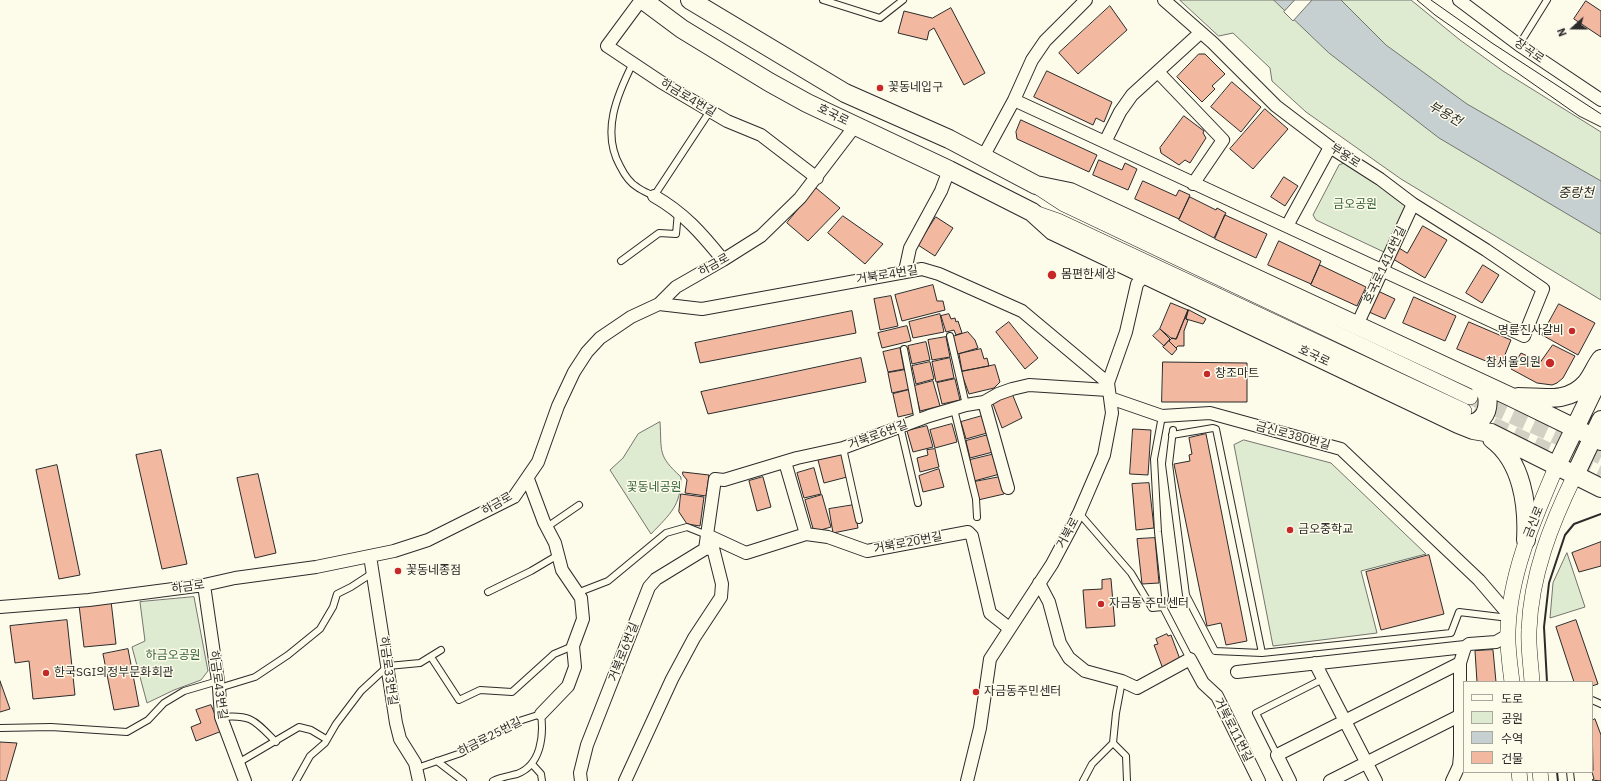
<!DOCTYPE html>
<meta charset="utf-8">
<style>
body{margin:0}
#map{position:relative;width:1601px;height:781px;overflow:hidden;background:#fdfbea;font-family:"IBM Plex Sans","Noto Sans KR",sans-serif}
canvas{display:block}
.legend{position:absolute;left:1463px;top:681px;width:130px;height:92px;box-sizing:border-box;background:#fdfbea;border:1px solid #a9a89e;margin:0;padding:5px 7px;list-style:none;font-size:12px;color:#2b2b2b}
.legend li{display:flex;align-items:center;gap:8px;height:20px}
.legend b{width:20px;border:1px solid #a9a89e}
.north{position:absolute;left:1553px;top:8px;width:40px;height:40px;-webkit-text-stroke:3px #fdfbea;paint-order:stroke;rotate:249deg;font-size:11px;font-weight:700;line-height:16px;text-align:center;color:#2b2b2b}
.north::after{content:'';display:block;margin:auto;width:14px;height:18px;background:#2b2b2b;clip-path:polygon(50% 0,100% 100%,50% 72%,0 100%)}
</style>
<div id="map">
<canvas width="1601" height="781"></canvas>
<ul class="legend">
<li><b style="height:5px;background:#fdfbea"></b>도로</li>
<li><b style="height:11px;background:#deebd1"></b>공원</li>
<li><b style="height:11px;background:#c7d0d0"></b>수역</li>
<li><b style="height:11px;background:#f2b8a0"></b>건물</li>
</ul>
<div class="north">N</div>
</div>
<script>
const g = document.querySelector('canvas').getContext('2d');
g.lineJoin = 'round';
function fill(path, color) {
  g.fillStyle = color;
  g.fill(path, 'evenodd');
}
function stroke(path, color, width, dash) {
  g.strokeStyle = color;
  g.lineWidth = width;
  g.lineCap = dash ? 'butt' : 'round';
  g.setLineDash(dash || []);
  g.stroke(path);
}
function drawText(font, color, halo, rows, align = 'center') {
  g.font = font + ' "IBM Plex Sans","Noto Sans KR",sans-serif';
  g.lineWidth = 3;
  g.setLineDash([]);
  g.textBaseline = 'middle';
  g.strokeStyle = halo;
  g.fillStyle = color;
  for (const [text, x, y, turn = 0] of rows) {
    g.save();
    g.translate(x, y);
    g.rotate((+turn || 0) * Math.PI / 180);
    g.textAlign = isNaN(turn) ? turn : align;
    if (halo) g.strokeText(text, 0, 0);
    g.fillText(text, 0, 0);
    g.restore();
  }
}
const green = new Path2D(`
 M1180,0h231l49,40 43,31 98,61v168l-200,-121 -95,-67 -34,-31 -2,-13 -37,-35 -14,3z
 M1346,163l64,41 -24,49 -70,-33 -3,-5 26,-50z
 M660,422c2,30 -3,33 21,55 0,29 -11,37 -30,57l-41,-64 13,-12 15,-24z
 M1244,440l87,23 95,91 -65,17 16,62 -104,13 -39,-201z
 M1567,553l18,54 -35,11 3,-35z
 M194,597l14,74 -7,9 -27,10 -27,13 -15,-56 13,-6 -5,-39z`);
fill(green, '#deebd1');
stroke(green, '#74746e', 1);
const water = new Path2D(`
 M1274,0h67l45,45 81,59 134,77v53l-162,-96 -110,-85z`);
fill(water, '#c7d0d0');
stroke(water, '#74746e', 1);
const pier = new Path2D(`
 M1295,0h17l-19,21 -9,-9z`);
fill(pier, '#fdfbea');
stroke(pier, '#74746e', 1);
const building = new Path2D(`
 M1586,1l15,10v26l-27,-18z
 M1110,6l17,24 -49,44 -19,-21z
 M951,8l34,65 -21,12 -30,-57 -5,3 -2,9 -29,-7 6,-22 28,7z
 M1199,54h6l20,20 -13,12 3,3 -13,13 -25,-25z
 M1047,71l65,31 -8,20 -8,-4 -3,7 -59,-28z
 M1232,82l29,25 -20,25 -30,-25z
 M1265,109l23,20 -35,40 -23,-20z
 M1184,116l20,15 -1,2 3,5 -16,25 -5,-3 -6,5 -18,-12 -1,-5z
 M1021,120l76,35 -8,17 -72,-33 -1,-7z
 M1099,160l23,10 3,-7 12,6 -9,21 -35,-15z
 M1284,177l14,9 -13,20 -14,-9z
 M1143,181l33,15 3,-6 11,5 -11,24 -44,-20z
 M816,188l24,20 -32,33 -21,-18z
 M1190,197l26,13 1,-2 9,5 -12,25 -35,-18z
 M1225,215l42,19 -11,24 -41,-19z
 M843,216l40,28 -18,20 -37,-31z
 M936,217l17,11 -18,28 -17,-11z
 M1423,226l24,14 -22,38 -32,-19 6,-11 8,5z
 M1279,241l42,20 -10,23 -43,-19z
 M1320,265l46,22 -9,19 -46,-21z
 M1483,265l16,10 -17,28 -16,-10z
 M933,285l4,16h6l2,9 -43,11 -7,-26z
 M1378,291l17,8 -10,20 -16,-7z
 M891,296l7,30 -18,4 -6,-31z
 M1414,297l42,19 -11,25 -42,-18z
 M1171,303l17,7 -12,29 -5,-1 -11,-9z
 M1559,304l36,19 -17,32 -36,-20z
 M1188,310l-2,9 2,1 -4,11v15h-6l-2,2 -7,-7 3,-3 4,1z
 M1189,310l17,9 -3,5 -17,-5z
 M852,311l4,22 -156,30 -5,-20z
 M940,314l4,18 -31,6 -4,-16z
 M949,314l2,5 4,-1 1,4 2,-1 4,12 -6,2 -2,-5 -8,2 -5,-16z
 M1009,322l29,36 -13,11 -29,-37z
 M1469,322l42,18 -11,27 -43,-18z
 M907,326l4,15 -29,7 -4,-15z
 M1160,329l10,10 -6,7 -11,-10z
 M968,332l7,8 3,8 -20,6 -6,-17z
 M946,337l4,20 -18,3 -4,-20z
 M1169,341l8,8 -5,6 -9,-8z
 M926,342l4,18 -18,4 -4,-18z
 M1553,345l22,11 -12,22 -6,5 -5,2 -15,-2 -26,-14 10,-16 19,9z
 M900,348l4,21 -16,3 -5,-20z
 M981,349l3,10 3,-1 2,8 -27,5 -3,-17z
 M861,358l5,24 -158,32 -7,-22z
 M950,358l4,20 -18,4 -4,-20z
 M930,362l4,17 -18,5 -4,-18z
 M1163,362l84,1v39h-85z
 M995,365l5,17 -6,6 -25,6 -8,-22z
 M905,370l5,19 -18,4 -4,-20z
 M955,379l5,21 -18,4 -5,-21z
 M933,381l7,25 -20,5 -6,-25z
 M909,390l6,23 -17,4 -5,-23z
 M1011,391l11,27 -20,10 -10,-27z
 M982,416l5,17 -21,6 -5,-17z
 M952,424l5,18 -22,6 -5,-18z
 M927,426l6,21 -20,5 -6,-21z
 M1133,429l18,1 -3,45 -18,-1z
 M1206,434l41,207 -21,4 -5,-22 -14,3 -33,-162 16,-3 -1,-6 3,-1 -3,-16z
 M988,435l5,17 -23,6 -4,-17z
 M935,449l4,18 -19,5 -3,-14 11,-3 -1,-5z
 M161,450l26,114 -25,5 -26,-114z
 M842,454l5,23 -23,6 -6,-23z
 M995,454l5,20 -26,7 -4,-21z
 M57,465l23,110 -21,4 -23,-109z
 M814,468l7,26 -17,4 -7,-25z
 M939,469l5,18 -21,5 -4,-16z
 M683,472l26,3 -3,21 -21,-3 2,-13 -4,-5z
 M258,474l18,79 -21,5 -18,-80z
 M763,477l8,30 -14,4 -8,-30z
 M1000,477l4,17 -26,6 -4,-18z
 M1149,483l5,45 -18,2 -4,-46z
 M681,494l23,3 -4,29 -13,-2 -8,-12z
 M822,495l9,32 -17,5 -9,-32z
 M854,505l4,23 -25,5 -4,-24z
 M1155,538l4,45 -17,1 -5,-45z
 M1601,542v24l-22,6 -7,-19z
 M1429,555l15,59 -63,16 -15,-58z
 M1111,579l4,47 -29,2 -3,-38 19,-1v-9z
 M111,601l5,43 -32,3 -5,-42z
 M67,620l8,75 -42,4 -4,-38 -14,2 -5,-37z
 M1576,620l22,64 -6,2v-4h-18l-18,-55z
 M1167,634l1,2 3,-1 10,27 -18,7 -9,-24 4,-1 -2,-5z
 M128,649l11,57 -25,4 -11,-56z
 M1493,650l3,32h-19l-2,-31z
 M0,681l10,28 -10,3z
 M211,705l11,26 -26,10 -5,-14 10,-4 -5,-13z
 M1595,719l6,16v46l-9,-1 2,-1 -2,-7 1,-2 -1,-49z
 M0,742l17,1 -11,38h-6z`);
fill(building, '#f2b8a0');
stroke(building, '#2b2b2b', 1);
stroke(new Path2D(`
 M1470,397l131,60
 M1472,415l129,59`), '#d3d1c4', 15, [15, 8]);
const service = new Path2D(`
 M823,0l57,18 23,-18
 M1519,45l28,-45
 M633,63c-16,32 -32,69 -13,103 4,8 10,17 17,21 5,4 11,6 17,9l56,-85
 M621,261l38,-28 17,1 2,-22
 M950,336l16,69
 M904,349l14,72
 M954,409l22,90 1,18
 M1162,416l-8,43 4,73 7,64 -2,11
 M900,426l18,77
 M1173,430l-4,34 17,131 29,56 47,2 189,-20 8,-21 50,6
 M1172,435l41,-7 3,1 46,224
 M843,448l16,72
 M1079,513l52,60 21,35 11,-1 27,52
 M547,527l32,-22
 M488,592l43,-21 27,-16
 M577,593l31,-12 58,-48 21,-6 20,8
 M431,657l28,43 21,-10 32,2 42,-38 19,-8
 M219,688l36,-11 33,-22 32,-26 13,-22 4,-13 14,-7 23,-15
 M1592,700l9,4
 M221,717c31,-3 34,4 55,25
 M0,728l51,-1 76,5 21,-12 16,-17 20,-12 34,-10
 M1113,743l3,-30 6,-32
 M1277,755l-21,-42 67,-34
 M437,761l26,20
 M238,763l61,-36 12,3 15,9
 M532,764l9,10 1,7
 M417,768l44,-15 52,-30 28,-9c3,22 0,51 -24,60 -8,2 -16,3 -24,7
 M1570,772l1,9
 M296,781l14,-25 15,-13 11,-19 25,-33 27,-25 32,-3 21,-13
 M1083,781l9,-17 21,-21 13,13 1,25`);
const minor = new Path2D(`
 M641,0l-34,46 54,36 66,39 34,14 56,43
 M1459,0l60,45 82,55
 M1158,72l65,68 -30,44
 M1014,100l510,236 19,-47 -57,-39 -73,-46 -33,-25 -50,-32 -54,-41 -63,-63 -49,-43
 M1105,142l15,-30 12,-17 68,-62
 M983,157l31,-57 18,-40 13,-19 41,-41
 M654,196c30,17 48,38 69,64
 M1287,226l43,-79
 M905,271l5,-23 31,-57 8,-21
 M659,304l43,5 220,-40 17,5 83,37 86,72
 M1357,325l56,-121
 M1110,398l52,18 48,-3 131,36 138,131 30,35
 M984,402l24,86
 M785,462l21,72
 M528,479l16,43 11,21 7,27 19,28 2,21 -10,27 2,21 -7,19 -27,28
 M707,535l39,18 60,-19 22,3 39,14 101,-19 4,4 18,77 19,15
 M705,549l10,-70 9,1 73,-22 46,-10 86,-32 37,-11 18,-3 14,-8 14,-5 17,-4 79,5
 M370,556l26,167 4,16 15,24 4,18
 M1039,583l10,19 11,41 9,15 16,13 37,10 15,7 53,-29 13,24 14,13 42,85
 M204,585l15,103 2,29 24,64
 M0,607l89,-7 115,-15 31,-7 81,-11 78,-16 34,-11 86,-43 24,-35 20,-56 16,-34 13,-20 13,-14 31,-21 28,-13 17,-17 47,-27 38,-24 39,-38 55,-72
 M1315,663l61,118
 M1237,672l228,-25
 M581,781l-1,-8 7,-28 62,-158 7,-8 49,-30 8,-1 9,36 -1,13 -27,41 -22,41 -47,102
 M967,781l13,-53 10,-69 62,-95 27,-51 25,-58 8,-42 -4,-30 18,-51 11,-48 7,-8
 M1290,781l-13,-26 183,-92
 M1330,781l131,-66
 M1452,781l7,-15 1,-11v-92l5,-16 4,-3 27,-2 12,-7`);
const tertiary = new Path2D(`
 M1038,187l26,17 406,193
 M1035,213l23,8 406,190
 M1512,682c-2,-17 -5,-35 -4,-52 2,-58 27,-113 49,-165
 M1532,682c-1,-17 -4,-35 -3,-52 2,-55 22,-106 46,-155
 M1519,772l1,9
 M1540,772l1,9`);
const primary = new Path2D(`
 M643,0l39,29 87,53 38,21 142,67 83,42 21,19 405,193 15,6 18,3 110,55
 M690,0l155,93 104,46 87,46 34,7 439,204 92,45
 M1518,397c24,0 50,7 68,-14 6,-7 9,-16 15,-24
 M1460,424c21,2 30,-10 27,-29l-9,-13
 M1492,439c30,22 36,66 34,101
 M1557,465l44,-91
 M1575,475l26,-55`);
stroke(service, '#2b2b2b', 8);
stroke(minor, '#2b2b2b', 14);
stroke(tertiary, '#2b2b2b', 16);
stroke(primary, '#2b2b2b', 20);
stroke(service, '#fdfbea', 6);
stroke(minor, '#fdfbea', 12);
stroke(tertiary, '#fdfbea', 15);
stroke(primary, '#fdfbea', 18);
stroke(new Path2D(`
 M1417,0l18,15 144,101 22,11
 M1431,0l61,43 109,71`), '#2b2b2b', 1);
stroke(new Path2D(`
 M1547,682l-3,-55 5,-44 16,-48 9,-11 27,-10
 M1557,772l1,9`), '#2b2b2b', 2);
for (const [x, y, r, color] of [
 [880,88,4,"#c62828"],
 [1052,275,5,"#c62828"],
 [1572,331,4,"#c62828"],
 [1550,363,5,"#c62828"],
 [1207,374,4,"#c62828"],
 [1290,530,4,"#c62828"],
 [398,571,4,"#c62828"],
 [1101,604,4,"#c62828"],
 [46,673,4,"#c62828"],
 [976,692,4,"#c62828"]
]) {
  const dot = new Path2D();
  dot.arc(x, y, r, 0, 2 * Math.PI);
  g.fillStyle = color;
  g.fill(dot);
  stroke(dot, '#fdfbea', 1.5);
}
drawText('12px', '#2b2b2b', '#fdfbea', [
 ["장곡로",1529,51,35],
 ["하금로4번길",688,98,31],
 ["호국로",833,115,26],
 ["부용로",1345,156,33],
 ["하금로",714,265,-29],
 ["호국로1414번길",1385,265,-65],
 ["거북로4번길",887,275,-9],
 ["호국로",1314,356,25],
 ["거북로6번길",878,435,-20],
 ["금신로380번길",1293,436,15],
 ["하금로",497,504,-30],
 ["금신로",1534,522,-68],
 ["거북로",1068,533,-62],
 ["거북로20번길",908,543,-11],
 ["하금로",188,587,-8],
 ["거북로6번길",624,652,-69],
 ["하금로33번길",388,671,82],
 ["하금로43번길",218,685,82],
 ["거북로11번길",1233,730,63],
 ["하금로25번길",490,737,-27]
]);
drawText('12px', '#2b2b2b', '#fdfbea', [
 ["꽃동네입구",888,88],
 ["몸편한세상",1061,275],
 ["명륜진사갈비",1564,331,"right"],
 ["참서울의원",1541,363,"right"],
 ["창조마트",1215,374],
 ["금오중학교",1298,530],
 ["꽃동네종점",406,571],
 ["자금동 주민센터",1109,604],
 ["한국SGI의정부문화회관",54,673],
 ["자금동주민센터",984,692]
], 'left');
drawText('12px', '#34623c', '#fdfbea', [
 ["금오공원",1355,205],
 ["꽃동네공원",654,488],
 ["하금오공원",173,656]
]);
drawText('italic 13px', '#2b2b2b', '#fdfbea', [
 ["부용천",1445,114,30],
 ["중랑천",1576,193]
]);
</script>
